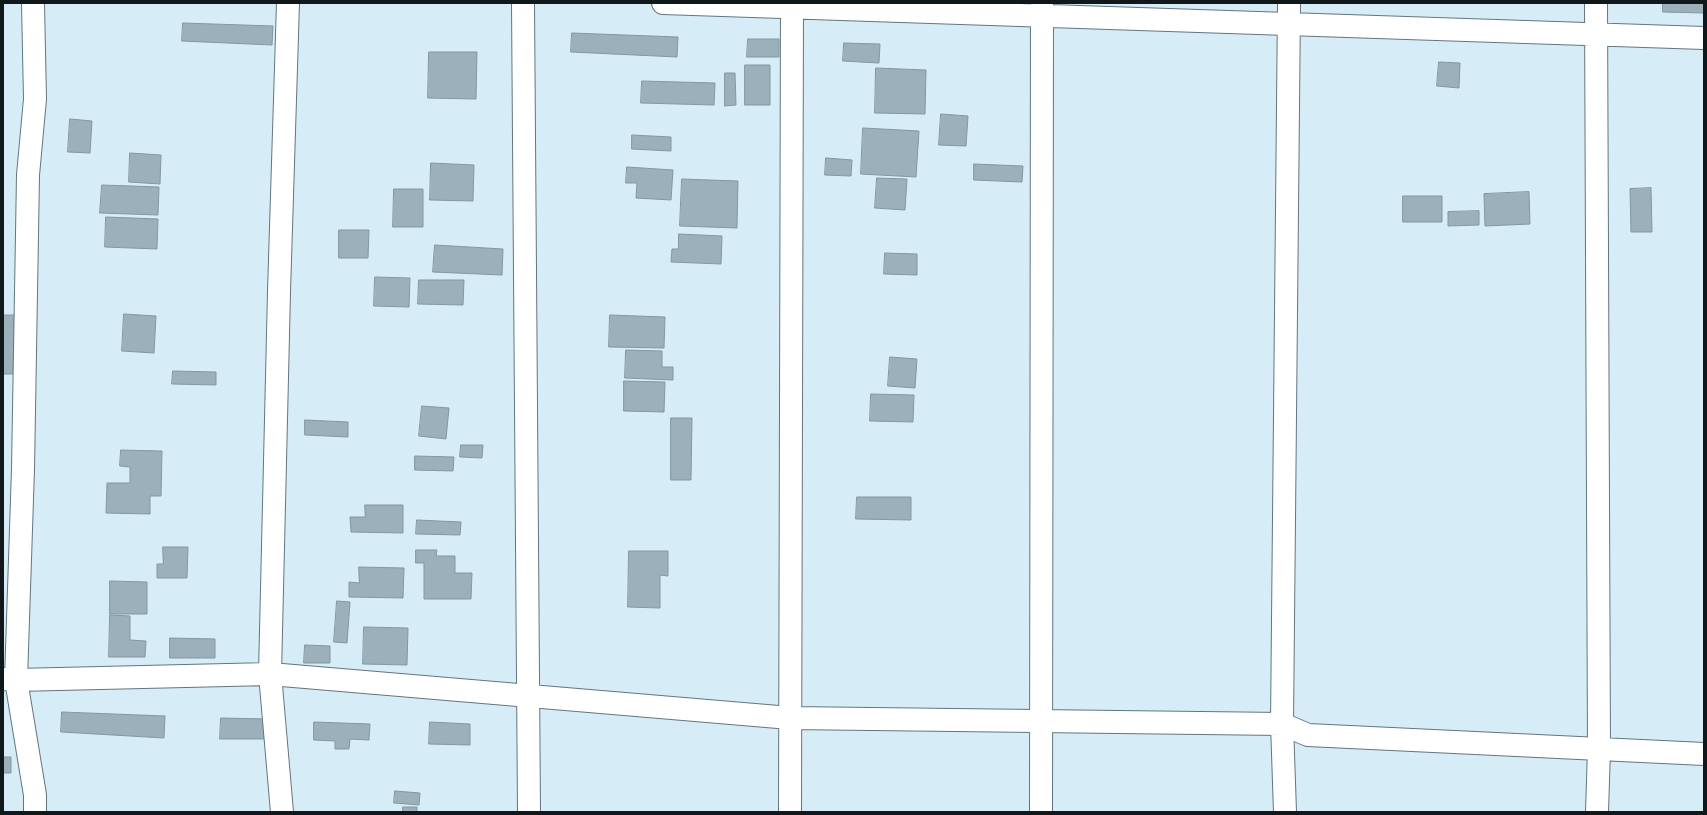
<!DOCTYPE html>
<style>
body{margin:0}
#map{position:relative;width:1707px;height:815px;overflow:hidden;background:#d6ecf7;font-family:Lora,serif}
canvas{display:block}
.frame{position:absolute;inset:0;border:4px solid #10181b;pointer-events:none}
</style>
<div id="map">
<canvas width="1707" height="815"></canvas>
<div class="frame"></div>
</div>
<script>
const g = document.querySelector('canvas').getContext('2d');
g.lineJoin = 'round';
function fill(path, color) {
  g.fillStyle = color;
  g.fill(path, 'evenodd');
}
function stroke(path, color, width, dash) {
  g.strokeStyle = color;
  g.lineWidth = width;
  g.lineCap = dash ? 'butt' : 'round';
  g.setLineDash(dash || []);
  g.stroke(path);
}
const building = new Path2D(`
 M1663,3h41v10l-41,-1z
 M183,23l90,3 -1,19 -90,-4z
 M572,33l106,4 -1,20 -106,-5z
 M748,39h31v18h-32z
 M844,43l36,1 -1,19 -36,-2z
 M429,52h48l-1,47 -48,-1z
 M1439,62l21,1 -1,25 -22,-2z
 M745,65h25v40h-25z
 M876,68l50,2 -1,44 -50,-1z
 M725,73h10l1,32 -11,1z
 M642,81l73,2 -1,22 -73,-2z
 M941,114l27,2 -2,30 -27,-1z
 M70,119l22,2 -2,32 -22,-1z
 M863,128l56,3 -3,46 -55,-3z
 M632,135l39,2v14l-39,-2z
 M130,153l31,2 -1,29 -31,-2z
 M826,158l26,2 -1,16 -26,-1z
 M431,163l43,2 -1,36 -43,-1z
 M974,164l49,2 -1,16 -48,-2z
 M627,167l46,3 -2,30 -35,-2 1,-15h-11z
 M877,178l30,1 -2,31 -30,-2z
 M682,179l56,2 -1,47 -57,-2z
 M102,185l57,2 -1,28 -58,-2z
 M1651,188l1,44h-21l-1,-43z
 M394,189h29v38h-30z
 M1529,192l1,32 -45,2 -1,-32z
 M1403,196h39v26h-39z
 M1479,211v14l-31,1v-14z
 M106,217l52,2 -1,30 -52,-2z
 M339,230h30l-1,28h-29z
 M679,234l43,2 -1,28 -50,-2 1,-13h6z
 M435,245l68,4 -1,26 -69,-3z
 M885,253l32,1v21l-33,-1z
 M375,277l35,1 -1,29 -35,-1z
 M419,280h45l-1,25 -45,-1z
 M124,314l32,2 -2,37 -32,-2z
 M3,315h12l-2,59h-10z
 M610,315l55,2 -1,31 -55,-1z
 M626,350l36,1v16h11v13l-48,-2z
 M890,357l27,2 -2,29 -27,-2z
 M173,371l43,1v13l-44,-1z
 M624,381l41,1 -1,30 -40,-1z
 M871,394l43,1 -1,27 -43,-1z
 M422,406l27,2 -3,31 -27,-3z
 M671,418h21l-1,62h-20z
 M305,420l43,2v15l-43,-2z
 M461,445h22l-1,13 -22,-1z
 M121,450l41,1 -1,45h-11v18l-44,-1 1,-30h23v-16l-10,-1z
 M415,456l39,1 -1,14 -38,-1z
 M857,497h54v23l-55,-1z
 M365,505h38v28l-52,-1 -1,-15h15z
 M417,520l44,2 -1,13 -44,-1z
 M163,547h25l-1,31h-30v-14h6z
 M416,550h21l-1,6h19v17h17l-1,26h-47v-36h-8z
 M629,551h39v25l-8,-1v33l-32,-1z
 M359,567l45,1 -1,30 -54,-1v-15l10,1z
 M110,581l37,1v32h-37z
 M337,601l13,1 -3,41 -13,-1z
 M110,615l20,1v24l16,1 -1,16h-36z
 M364,627l44,1 -1,37 -44,-1z
 M170,638l45,1v19h-45z
 M305,645l25,1v17h-26z
 M62,712l103,4 -1,22 -103,-6z
 M221,718l48,1 -1,20h-48z
 M314,722l56,2 -1,16 -19,-1 -1,10h-14v-8l-21,-1z
 M430,722l40,2v21l-41,-1z
 M3,757h8v16h-8z
 M395,791l25,2 -1,12 -25,-2z
 M403,807h14v5h-14z`);
fill(building, '#9bb0ba');
stroke(building, '#8397a1', 1);
const minor = new Path2D(`
 M33,3l2,96 -7,76 -5,294 -7,211 19,115v17
 M523,3l6,809
 M663,3l1041,35
 M1596,3l3,746 -2,63
 M3,679l13,1 254,-6 520,44 492,6 26,11 396,19
 M282,812l-12,-138 9,-382 9,-289
 M790,812l2,-809
 M1041,812l1,-809
 M1285,812l-3,-88 7,-721`);
stroke(minor, '#63767f', 24);
stroke(minor, '#fff', 22);
</script>
